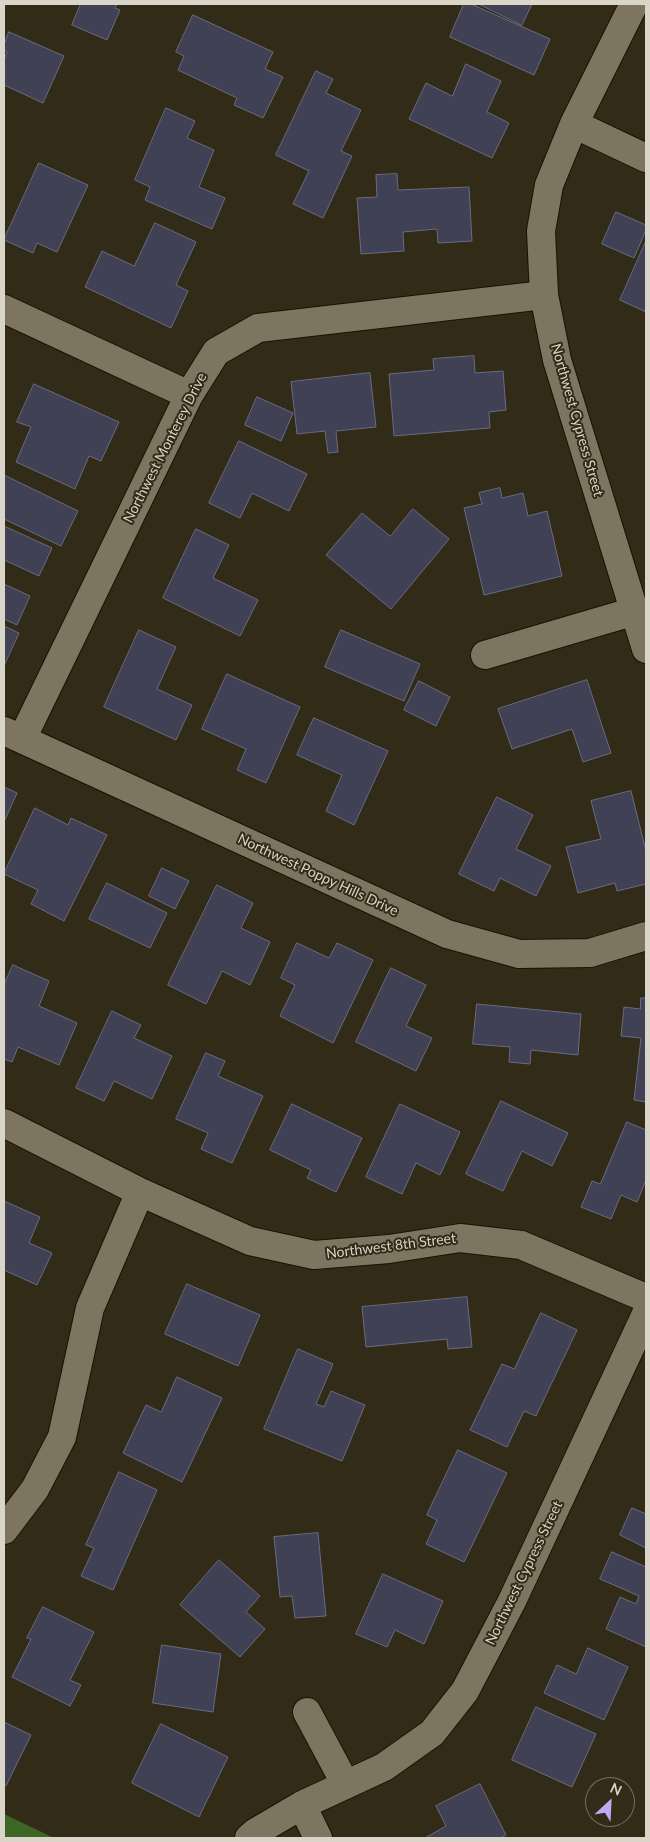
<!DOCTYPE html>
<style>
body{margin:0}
#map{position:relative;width:650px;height:1842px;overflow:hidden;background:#322b17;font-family:Lato,sans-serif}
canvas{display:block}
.frame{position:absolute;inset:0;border:5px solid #d9d5c8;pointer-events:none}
.north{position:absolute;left:585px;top:1777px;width:50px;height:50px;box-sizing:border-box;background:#322b17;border:1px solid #756f5e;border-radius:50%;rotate:25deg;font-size:14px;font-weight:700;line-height:20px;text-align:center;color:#d9d5c8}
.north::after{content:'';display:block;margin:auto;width:18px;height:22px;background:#c3a7f2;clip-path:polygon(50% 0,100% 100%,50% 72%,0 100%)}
</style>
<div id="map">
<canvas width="650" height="1842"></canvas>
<div class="frame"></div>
<div class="north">N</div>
</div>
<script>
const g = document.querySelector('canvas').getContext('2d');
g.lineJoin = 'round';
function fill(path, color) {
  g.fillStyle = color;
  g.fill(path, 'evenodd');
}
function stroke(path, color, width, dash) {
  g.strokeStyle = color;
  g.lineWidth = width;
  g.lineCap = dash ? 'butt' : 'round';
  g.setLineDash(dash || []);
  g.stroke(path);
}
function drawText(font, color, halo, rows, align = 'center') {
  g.font = font + ' Lato,sans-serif';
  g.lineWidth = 4;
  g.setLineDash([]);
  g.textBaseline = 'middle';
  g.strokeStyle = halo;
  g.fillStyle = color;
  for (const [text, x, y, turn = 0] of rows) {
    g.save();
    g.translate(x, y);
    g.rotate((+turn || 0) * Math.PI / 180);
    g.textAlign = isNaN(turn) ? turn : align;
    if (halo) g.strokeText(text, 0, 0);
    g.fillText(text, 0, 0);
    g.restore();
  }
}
fill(new Path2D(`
 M4,1814l48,23 -1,1h-47z`), '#3d6624');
const building = new Path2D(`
 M81,4h36l-2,4 5,2 -13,30 -35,-15z
 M464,4h7l79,35 -16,36 -84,-38z
 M479,4h53l-10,21z
 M193,15l80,37 -8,17 18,8 -20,41 -29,-13 3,-7 -59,-28 6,-14 -8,-4z
 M9,32l55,24 -21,47 -39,-18v-25l3,-8 -3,-2v-5z
 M466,64l35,17 -14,31 22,11 -17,35 -83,-39 17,-36 26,13z
 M316,71l17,8 -7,14 35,17 -20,41 11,5 -29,62 -30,-14 16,-33 -33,-16z
 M166,108l29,13 -8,17 27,12 -15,37 26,11 -13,31 -67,-29 5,-13 -15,-7z
 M39,163l49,22 -31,67 -20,-9 -4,10 -29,-13z
 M397,174l1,16 71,-3 3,54 -34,2 -1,-14 -34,3 1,19 -43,3 -4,-56 20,-1 -1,-22z
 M616,212l30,13v5l-12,28 -32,-14z
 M155,223l41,19 -20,43 12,6 -17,37 -86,-41 17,-36 32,15z
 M646,241v71l-26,-12z
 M474,356l1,17 28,-2 3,39 -17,2 1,16 -96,8 -5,-62 45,-4 -1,-11z
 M370,373l6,54 -40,4 2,21 -10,1 -3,-22 -28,3 -6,-52z
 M34,384l85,38 -18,39 -12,-5 -14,33 -59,-27 15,-35 -14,-5z
 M257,397l36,16 -12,28 -36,-16z
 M239,441l68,33 -18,37 -37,-18 -12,25 -31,-15z
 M4,475l74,36 -17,35 -57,-27z
 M500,488l2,10 21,-5 5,23 19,-5 15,65 -78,19 -20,-87 18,-4 -3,-11z
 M413,509l36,30 -58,70 -65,-54 36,-42 28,23z
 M4,526l48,22 -13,28 -35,-16z
 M196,529l33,16 -16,33 45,22 -18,36 -77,-38z
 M4,584l26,12 -13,29 -13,-6z
 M4,626l15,7 -15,33z
 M139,630l37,17 -19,42 35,16 -16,35 -72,-33z
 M341,630l79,34 -16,37 -79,-34z
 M227,674l73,33 -34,76 -29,-13 9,-21 -44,-20z
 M587,680l24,73 -28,9 -11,-33 -60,20 -14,-40z
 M419,681l31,16 -14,29 -32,-16z
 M314,718l74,33 -34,74 -28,-14 16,-36 -45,-20z
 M4,787l13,6 -13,29z
 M631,791l15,60v33l-29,7 -2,-8 -37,10 -12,-46 35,-8 -10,-38z
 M497,797l36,18 -17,34 35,17 -15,30 -36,-18 -6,13 -35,-17z
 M35,808l33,17 3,-7 36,17 -43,86 -33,-17 7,-14 -34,-16z
 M162,868l27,13 -14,28 -26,-13z
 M107,883l60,30 -17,35 -61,-29z
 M217,885l36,18 -12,25 29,14 -20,43 -28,-14 -16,33 -38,-19z
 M297,943l32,15 8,-15 36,17 -40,83 -53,-27 15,-31 -14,-7z
 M13,965l36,16 -10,25 38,17 -18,42 -41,-18 -6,15 -8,-3v-74z
 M391,968l35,17 -20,41 26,12 -16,33 -60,-29z
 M641,998h5v104l-12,-2 7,-62 -20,-2 3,-29 16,2z
 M477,1004l104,10 -3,41 -47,-5 -1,14 -21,-2 1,-15 -37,-3z
 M112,1011l29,14 -7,13 38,18 -20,43 -38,-18 -10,20 -28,-13z
 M206,1053l19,8 -7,15 45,20 -31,67 -31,-14 7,-16 -32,-14z
 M501,1101l67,32 -16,33 -30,-15 -19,40 -37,-17z
 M292,1104l70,34 -26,54 -29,-14 4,-8 -41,-20z
 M400,1104l60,28 -20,43 -24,-12 -14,31 -36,-17z
 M627,1122l19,8v50l-9,22 -16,-7 -10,24 -30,-12 11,-26 8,3z
 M4,1201l36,16 -11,26 23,10 -15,32 -33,-15z
 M187,1284l73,31 -22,51 -73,-32z
 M467,1297l5,50 -24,2 -1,-10 -81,8 -4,-40z
 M541,1313l36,17 -41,86 -12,-5 -17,36 -37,-17 32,-66 12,5z
 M298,1349l35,15 -17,40 8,3 7,-16 34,14 -23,56 -78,-32z
 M177,1377l45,21 -40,84 -59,-29 23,-48 15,7z
 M458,1450l49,23 -43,89 -38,-18 11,-24 -10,-5z
 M119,1472l38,18 -44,100 -32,-14 13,-28 -8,-3z
 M632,1508l14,6v34l-26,-13z
 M318,1533l8,83 -31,2 -3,-22 -12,1 -6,-60z
 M612,1552l34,15v80l-40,-18 14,-32 16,7 3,-8 -39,-17z
 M219,1560l41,36 -14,16 19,17 -25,28 -60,-52z
 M383,1574l60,27 -19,43 -29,-14 -8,17 -31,-13z
 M43,1607l51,25 -24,48 11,5 -11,21 -58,-29 19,-38 -4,-1z
 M162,1645l59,9 -8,58 -60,-9z
 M588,1648l40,19 -24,53 -60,-27 13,-28 19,9z
 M536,1707l60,27 -24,53 -60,-27z
 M4,1722l27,13 -25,51 -2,-1z
 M161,1724l67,33 -29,60 -67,-34z
 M480,1784l26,51 -5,3h-76l21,-12 -10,-20z`);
fill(building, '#404155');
stroke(building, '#6a6b81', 1);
const minor = new Path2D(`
 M634,4l-60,120 -25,61 -8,46 3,64 13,65 89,289
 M574,124l72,34
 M4,309l185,86
 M485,655l150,-44
 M4,731l443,203 72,20 71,-1 56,-17
 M22,739l167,-344 27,-43 42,-24 286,-33
 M4,1123l136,69 110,49 64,14 75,-6 71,-11 61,7 125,53
 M4,1530l31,-41 27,-52 28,-129 50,-116
 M307,1712l39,73
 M302,1805l16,33
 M249,1838l7,-6 46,-27 82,-38 48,-34 33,-42 47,-90 134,-287`);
stroke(minor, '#1a1302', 30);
stroke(minor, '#7d755f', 28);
drawText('14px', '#d9d5c8', '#322b17', [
 ["Northwest Cypress Street",577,420,74],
 ["Northwest Monterey Drive",165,448,-63],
 ["Northwest Poppy Hills Drive",318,875,25],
 ["Northwest 8th Street",391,1246,-7],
 ["Northwest Cypress Street",524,1573,-64]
]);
</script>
